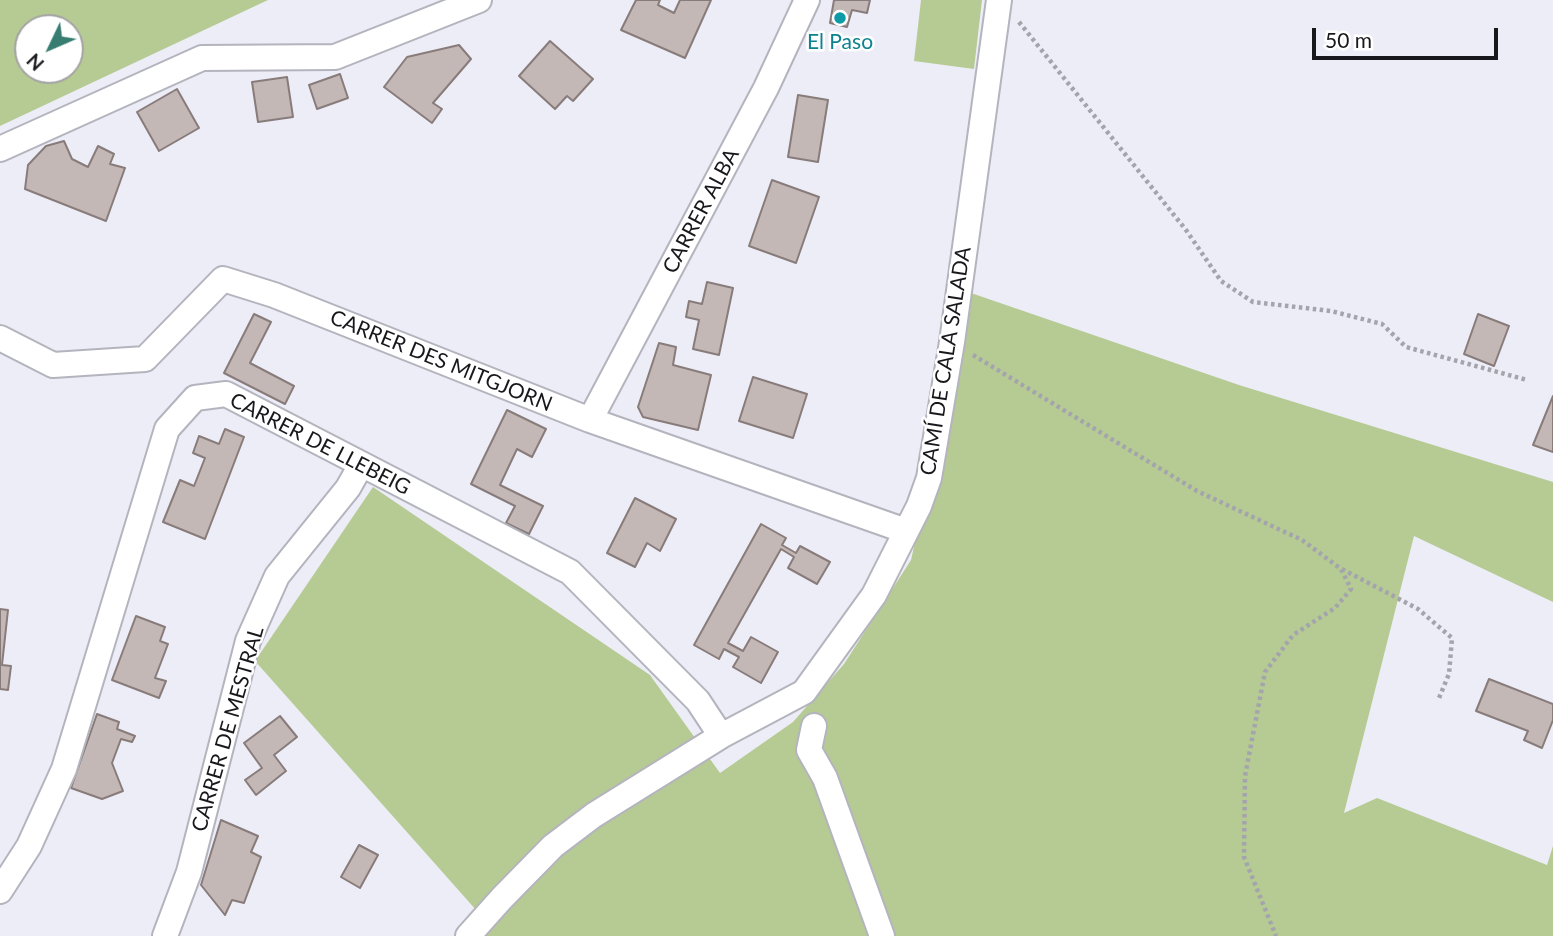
<!DOCTYPE html>
<meta charset="utf-8">
<style>
body{margin:0}
#map{position:relative;width:1553px;height:936px;overflow:hidden;background:#ededf8;font-family:Lato,sans-serif}
canvas{display:block}
.north{position:absolute;left:14px;top:14px;width:70px;height:70px;box-sizing:border-box;background:#fff;border:2px solid #a3a3a4;border-radius:50%;rotate:226deg;font-size:19px;font-weight:700;line-height:28px;text-align:center;color:#18181c}
.north::after{content:'';display:block;margin:auto;width:24px;height:32px;background:#387d72;clip-path:polygon(50% 0,100% 100%,50% 72%,0 100%)}
.scale{position:absolute;left:1312px;top:28px;width:186px;height:32px;box-sizing:border-box;border:4px solid #18181c;border-top:0;padding-left:9px;font-size:21px;line-height:24px;white-space:nowrap;color:#18181c;-webkit-text-stroke:5px #fff;paint-order:stroke}
</style>
<div id="map">
<canvas width="1553" height="936"></canvas>
<div class="north">N</div>
<div class="scale">50 m</div>
</div>
<script>
const g = document.querySelector('canvas').getContext('2d');
g.lineJoin = 'round';
function fill(path, color) {
  g.fillStyle = color;
  g.fill(path, 'evenodd');
}
function stroke(path, color, width, dash) {
  g.strokeStyle = color;
  g.lineWidth = width;
  g.lineCap = dash ? 'butt' : 'round';
  g.setLineDash(dash || []);
  g.stroke(path);
}
function drawText(font, color, halo, rows, align = 'center') {
  g.font = font + ' Lato,sans-serif';
  g.lineWidth = 5;
  g.setLineDash([]);
  g.textBaseline = 'middle';
  g.strokeStyle = halo;
  g.fillStyle = color;
  for (const [text, x, y, turn = 0] of rows) {
    g.save();
    g.translate(x, y);
    g.rotate((+turn || 0) * Math.PI / 180);
    g.textAlign = isNaN(turn) ? turn : align;
    if (halo) g.strokeText(text, 0, 0);
    g.fillText(text, 0, 0);
    g.restore();
  }
}
fill(new Path2D(`
 M0,0h268l-268,126zM28,28h42v42h-42z
 M921,0h61l-8,69 -60,-8z
 M971,293l268,92 314,97v120l-139,-66 -70,277 33,-15 170,67 6,-19v90h-1097l21,-25 -222,-250 118,-174 277,188 70,98 73,-51 51,-58 67,-104z`), '#b6cb93');
const building = new Path2D(`
 M636,0h24l-2,5 16,8 6,-13h31l-26,58 -64,-28z
 M834,0h36l-3,13 -15,-3 -5,17 -17,-4z
 M550,41l43,38 -20,22 -6,-5 -12,13 -36,-33z
 M459,45l12,14 -38,44 9,6 -10,14 -48,-36 23,-30z
 M340,74l8,24 -31,11 -8,-24z
 M287,77l6,40 -35,5 -6,-40z
 M177,89l22,39 -40,23 -22,-39z
 M798,95l30,5 -10,62 -30,-5z
 M64,141l8,18 16,8 10,-21 16,8 -4,10 15,4 -19,53 -81,-32 3,-24 18,-19z
 M772,180l47,17 -23,66 -47,-17z
 M707,282l26,6 -14,67 -26,-6 6,-29 -13,-3 3,-16 13,3z
 M254,314l17,8 -21,41 44,23 -9,18 -61,-31z
 M1478,314l31,12 -15,40 -30,-12z
 M659,343l17,4 -3,18 38,10 -13,55 -55,-13 -5,-10z
 M753,377l54,17 -14,44 -54,-17z
 M1553,396v56l-20,-7z
 M507,410l39,19 -14,28 -15,-8 -17,36 43,21 -14,28 -23,-11 9,-17 -44,-22z
 M225,429l19,8 -39,102 -42,-17 17,-42 14,6 11,-28 -12,-5 6,-17 20,8z
 M635,498l41,21 -16,32 -13,-8 -12,24 -28,-14z
 M761,524l25,14 -4,7 14,8 4,-7 30,16 -13,22 -29,-16 6,-11 -13,-8 -53,94 15,8 8,-14 27,15 -17,31 -28,-16 6,-10 -15,-8 -5,10 -25,-14z
 M0,609l8,1 -6,55 9,1 -3,24 -8,-1z
 M136,616l29,11 -5,14 8,3 -13,34 11,3 -7,17 -47,-18z
 M1489,679l64,25v16l-11,28 -18,-8 4,-9 -52,-20z
 M97,714l22,8 -2,7 18,7 -3,6 -11,-3 -9,24 11,28 -21,8 -31,-11z
 M280,716l17,21 -23,18 12,16 -30,24 -11,-15 17,-12 -18,-25z
 M221,820l37,16 -7,16 10,5 -17,46 -12,-3 -7,15 -24,-30z
 M359,845l19,10 -18,33 -19,-11z`);
fill(building, '#c4b8b6');
stroke(building, '#887c7b', 2);
const minor = new Path2D(`
 M0,149l202,-91 133,-1 144,-57
 M0,338l53,27 92,-6 78,-80 51,16 316,125 316,111
 M590,420l176,-332 41,-88
 M814,726l-5,24 16,28 57,158
 M0,891l29,-45 35,-77 103,-340 28,-31 31,-4 344,178 128,129 23,35
 M165,936l24,-64 59,-231 29,-65 71,-88 13,-23
 M468,936l34,-38 51,-52 41,-31 127,-79 83,-44 70,-97 45,-89 10,-28 23,-136 47,-342`);
stroke(minor, '#b4b4be', 28);
stroke(new Path2D(`
 M1019,22l167,208 35,51 32,21 78,9 51,13 24,23 121,33
 M973,355l224,136 105,49 39,29 10,20 -16,19 -42,27 -28,37 -20,104 -1,81 32,79
 M1342,569l76,40 34,29 -3,36 -10,24`), '#a4a4ac', 4.5, [3.5, 3.5]);
stroke(minor, '#fff', 24);
for (const [x, y, r, color] of [
 [840,18,7,"#0f9aa8"]
]) {
  const dot = new Path2D();
  dot.arc(x, y, r, 0, 2 * Math.PI);
  g.fillStyle = color;
  g.fill(dot);
  stroke(dot, '#fff', 2.5);
}
drawText('21px', '#0d838f', '#fff', [
 ["El Paso",840,42]
]);
drawText('21px', '#18181c', '#fff', [
 ["CARRER ALBA",701,211,-62],
 ["CARRER DES MITGJORN",441,361,22],
 ["CAMÍ DE CALA SALADA",946,361,-81],
 ["CARRER DE LLEBEIG",320,444,27],
 ["CARRER DE MESTRAL",228,729,-74]
]);
</script>
